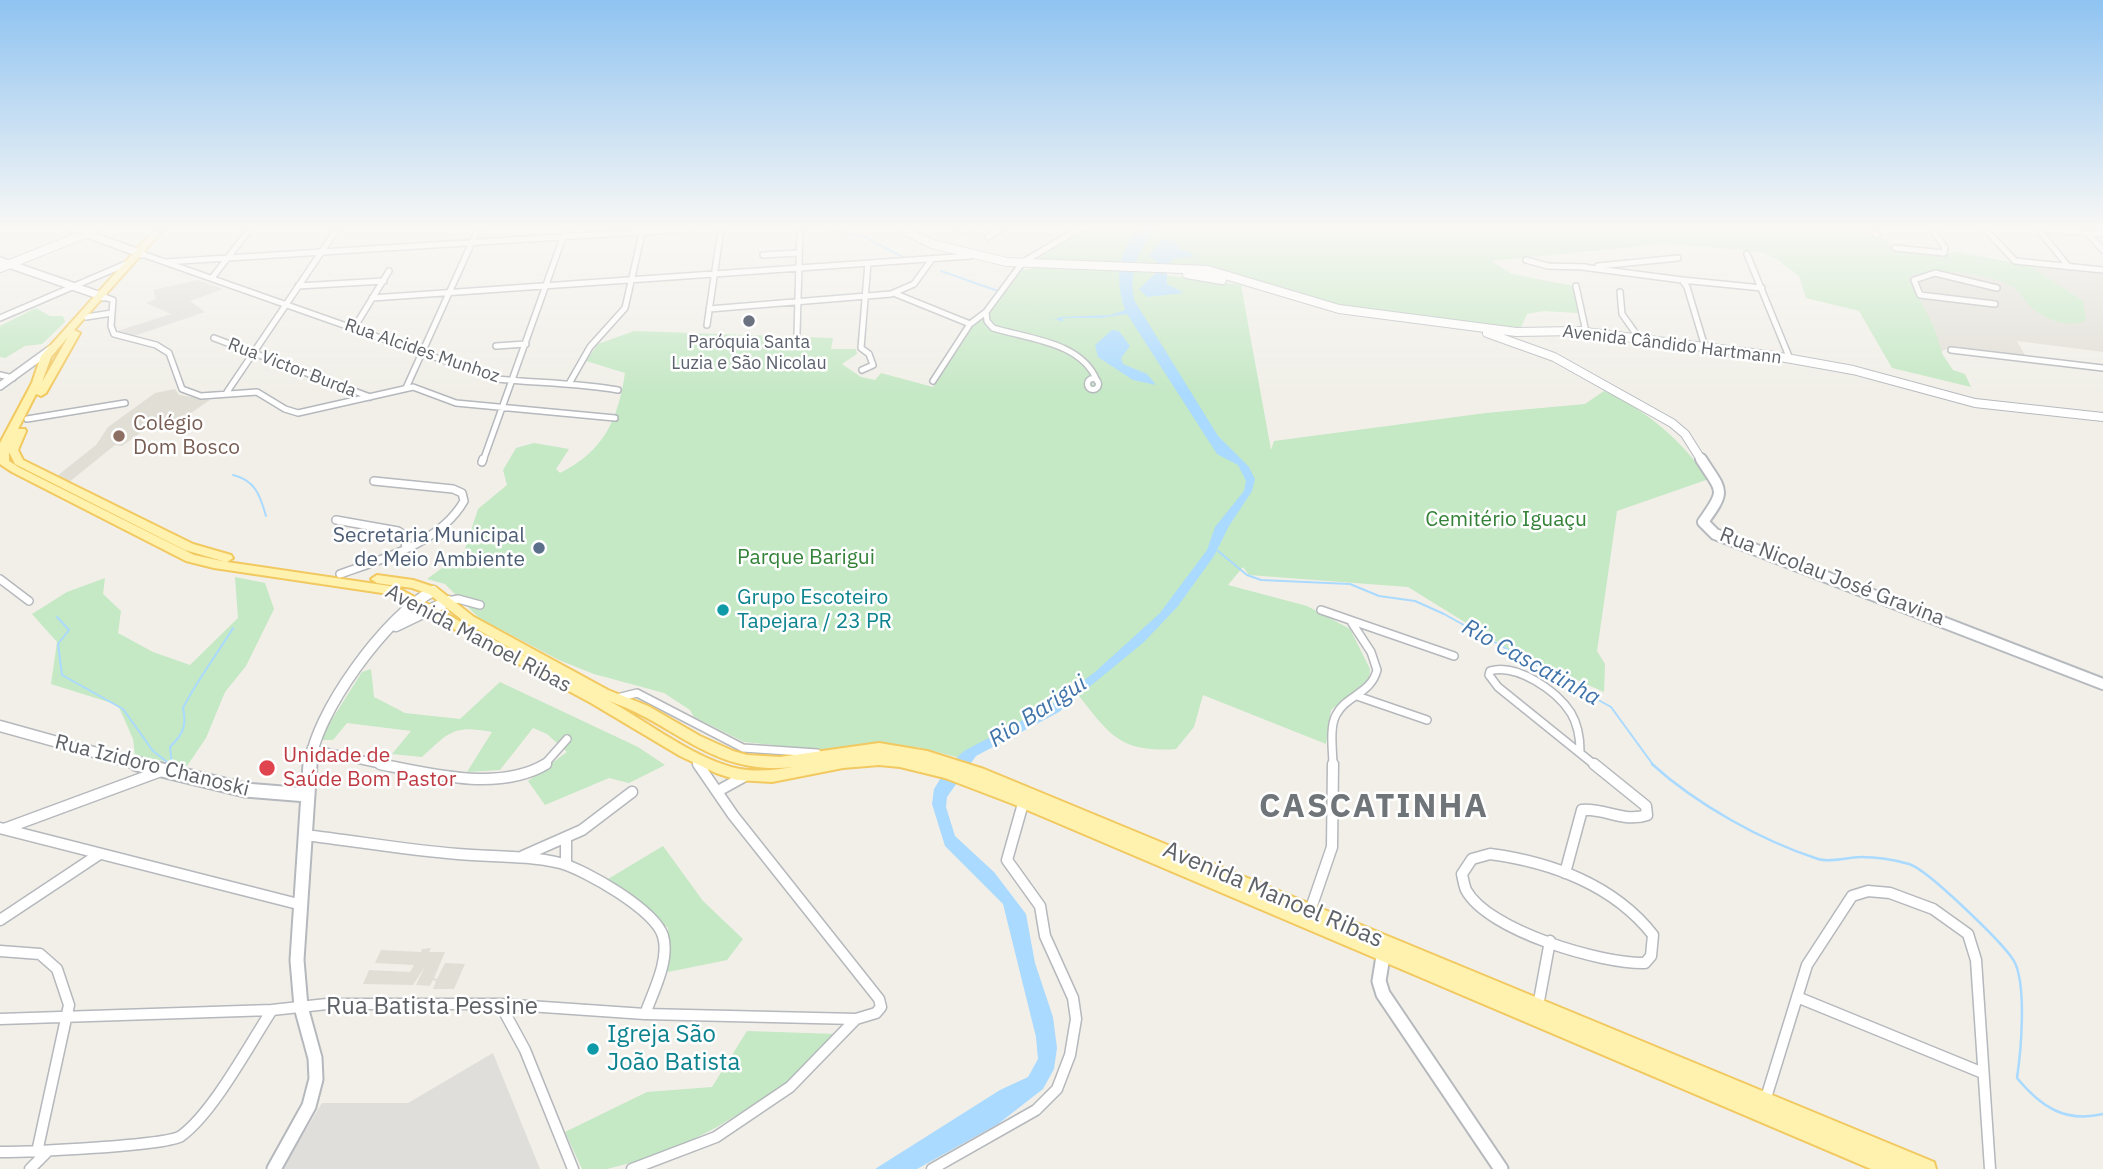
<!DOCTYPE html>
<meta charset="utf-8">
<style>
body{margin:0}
canvas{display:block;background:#f1efe8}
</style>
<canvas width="2103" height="1169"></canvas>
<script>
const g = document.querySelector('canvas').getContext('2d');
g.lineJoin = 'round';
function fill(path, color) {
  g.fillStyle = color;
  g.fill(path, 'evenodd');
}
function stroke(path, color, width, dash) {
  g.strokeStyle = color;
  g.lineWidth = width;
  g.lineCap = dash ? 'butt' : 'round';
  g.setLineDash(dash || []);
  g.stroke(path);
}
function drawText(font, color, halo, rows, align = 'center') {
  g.font = font + ' "IBM Plex Sans",sans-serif';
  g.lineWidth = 5;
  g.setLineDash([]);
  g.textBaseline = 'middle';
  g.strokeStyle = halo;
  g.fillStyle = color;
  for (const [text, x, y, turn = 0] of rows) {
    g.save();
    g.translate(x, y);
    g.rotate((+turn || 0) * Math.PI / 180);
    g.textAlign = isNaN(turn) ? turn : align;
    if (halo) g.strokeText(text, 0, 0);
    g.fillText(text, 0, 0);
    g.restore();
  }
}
fill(new Path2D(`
 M198,280l25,9 -33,12 15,11 -74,25 -13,-3 -1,-3 54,-17 -25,-11 10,-4 -3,-9z
 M493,1053l47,116h-258l40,-66h86z`), '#e0deda');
fill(new Path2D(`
 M1986,260l117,13v79l-86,-11 9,16 -76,-10 -28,15 -26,-98z
 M175,389l4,6 31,5 -32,22 -19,-2 -37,26 -7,-1 -47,38 -11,-7 39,-31 12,-18 47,-34z
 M431,948l-2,4h16l-11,26 3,1 8,-16 20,1 -11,25h-21l3,-8 -3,-1 -3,6 -14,-1 9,-19 -12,19 -50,-1 6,-14 41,2 4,-7 -39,-2 6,-13 40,2 1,-3z`), '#e1ded6');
fill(new Path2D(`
 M1084,229h782l2,5 16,5 10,10 54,6 6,-4 76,15 53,35 3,19c-15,9 -42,0 -55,-13 -7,-7 -9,-13 -17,-19 -25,-16 -79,-21 -106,-11l26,50 9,28 10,15 12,4 6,13 -79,-19 -33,-57 -53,-13 -7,-22 -21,-16 -14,-7 -19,-3 -82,-6 -172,17 21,13 61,12 5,27 -34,-2 -17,3 -7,16 -183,-24 -108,-29 -151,-17h-41z
 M1041,267l101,5 99,13 30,165 3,-9 212,-28 99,-9 19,-13c47,22 74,47 105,88l-92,32 -20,140 8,13 -1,28 -94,-42 -102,-63 -159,-12 -6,-8 -15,18 79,21 43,23 20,40 -1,11 -38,30 -5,34 -123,-49 -9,32 -18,22c-57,4 -67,-15 -100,-57l-112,67 -47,-12 -95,3 -78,-8 -50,-25 -4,-7 -26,-17 -70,-19 -35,-14 -80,-42 -34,-34 -18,-5 37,-27 14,-43 29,-24 -4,-15 13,-22 18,-5 35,6 -13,20 4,4c44,-22 58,-53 65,-100l-39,-12 12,-17 36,-13 199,7 -2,11h25l1,5 -15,10 19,13 14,3 6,-7 52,14 40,-62 18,-13 31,-42z
 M36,308l14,8h13l2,6 -23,22 -17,2 -20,12 -5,-1v-31z
 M235,577l30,6 9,26 -28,57 -21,26 -19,46 -19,28 -52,-11 -2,-16 -15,-34 -67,-21 6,-42 -25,-28 35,-22 38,-14 -2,16 18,17 -3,22 35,19 37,13 48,-47z
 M371,669l3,28 31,16 55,6 40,-37 138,65 27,18 -36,18 -20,-5 -64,27 -17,-24 39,-29 -20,-18 -14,-6 -33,42 -33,2 25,-40c-38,-7 -42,-1 -70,25l-30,-3 19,-23 -64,-8 -14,17h-14l43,-68z
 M663,846l40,55 40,38 -16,21 -59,12v-44l-60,-49z
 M747,1031l89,3 -50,51 -69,42 -52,27 -58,15h-25l-17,-37 82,-40 65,-5z`), '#c5e8c5');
fill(new Path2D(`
 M1138,229h18c-18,18 -27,46 -22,71l84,136 31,31 6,12 -3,12 -23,35 -15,30 -36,50 -34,36 -85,70 -83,44 -29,41 -1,10 9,29 39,36 32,42 9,49 18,54 4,31 -3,21 -11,20 -45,35 -81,45h-42l125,-79 28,-13 10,-18 -2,-22 -33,-133 -58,-58 -13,-42 2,-15 14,-23 16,-15 87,-46 44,-33 65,-59 47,-63 8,-23 29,-36 2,-10 -8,-16 -21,-11 -90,-140 -27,4h-37v4l-53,-21 46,18 4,-2 50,-2 15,-5c-10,-32 -8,-54 13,-81z
 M1162,239l15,3 4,8 11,3 1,4 -17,1 -9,6v20l17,9 -37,4 -8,-8 16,-15 3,-12 -9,-6z
 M1112,330l7,1 11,15 -9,12 2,6 24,10 9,11 -23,-5 -35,-23 -3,-12z`), '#aadaff');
stroke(new Path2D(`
 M825,229l37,7 41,21
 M941,271l57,20
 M233,475c22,5 27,20 33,41
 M1218,551l29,24 14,5 89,4 29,12 36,5 29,13 167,93 43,59
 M57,617l12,13 -11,14 4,31 61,34 30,42 18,14
 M172,765l-2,-18c13,-13 17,-21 13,-39 15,-29 33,-52 50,-80`), '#aadaff', 2);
stroke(new Path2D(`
 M1652,764c44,40 110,77 166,95 13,4 29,-2 43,-2 15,0 34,3 48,7 18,5 95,80 105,97 13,24 7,90 3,117 24,29 48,45 86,36`), '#aadaff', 2.5);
const minorFar2 = new Path2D(`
 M960,229l5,2
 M1869,229l8,6
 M1985,229l30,32 88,9
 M2038,229l31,38
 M2045,229l58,5
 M2087,233l16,17
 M988,237l13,-8
 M1895,248l49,5 1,-5 -13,-19
 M142,254l355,125c41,4 80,4 121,11
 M1747,254l43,105
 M763,255l35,-2
 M1526,260l22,6 38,1
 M165,262l521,-33
 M1598,266l80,-8
 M1582,267l100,13 5,7 18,60
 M212,278l38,-49
 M1682,280l80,8
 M298,286l86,-5
 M1576,286l10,46
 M1620,292l2,22 17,24
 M896,294l74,30
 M104,297l9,3 -2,26 3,8 42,11 13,8 13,36 19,7 56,-4 28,17 13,4 115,-26 43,16 159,15
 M372,298l598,-42
 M1995,304l-75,-9 -6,-15 21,-7 62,15
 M709,309l182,-15 23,-10 18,-25
 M986,312l1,9 6,7c36,11 89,14 104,53
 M86,317l26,-4
 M0,318l128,-55
 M707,325l14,-96
 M354,328l35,-57
 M797,333l3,-104
 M214,338l156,59
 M496,346l30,-2
 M1951,350l152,18
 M862,370l11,-5 -4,-11 -8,-6 7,-85
 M0,375l13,3
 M1087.5 384a5.5 5.5 0 1 1 11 0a5.5 5.5 0 1 1-11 0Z
 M933,381l37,-57 16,-12 37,-50 56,-33
 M570,382l20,-35 35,-39 18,-79
 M406,388l72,-159
 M227,392l110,-163
 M27,419l98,-16
 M483,461l83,-232`);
const minorFar1 = new Path2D(`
 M482,462l1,-3
 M336,520l62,11 6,4 2,13
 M340,574c43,-15 100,-31 124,-73l-2,-8 -9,-4 -79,-8
 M0,579l29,22
 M448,601l10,-2 22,6
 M1321,610l133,46
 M1357,696l70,24
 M617,698l20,-5 106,55 74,5
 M311,749l78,17
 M1580,751c0,-14 -2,-26 -9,-38 -14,-22 -54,-50 -81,-42l-1,4 9,12 98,79
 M695,759l5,7
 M543,766l24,-27
 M1333,766c0,-15 -4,-38 3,-51 10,-20 35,-21 41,-45l-6,-18 -19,-29`);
const minor = new Path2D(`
 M380,764c49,10 120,28 166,0
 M698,764l35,51 146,184 2,8 -5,6 -20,6
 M718,791l27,-15
 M0,828l298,76
 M4,829l157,-58
 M304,835c52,6 103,15 154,19 34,3 69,1 102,9 26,7 95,47 103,73 7,24 -10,56 -18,78
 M566,841v24
 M1490,854c61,8 124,31 163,81l-2,21 -6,7c-43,1 -157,-32 -179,-73 -2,-5 -3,-11 -4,-16l10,-15z
 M523,856l59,-26 50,-38
 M1565,873l17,-63c23,-2 42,13 65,5l-1,-9 -52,-42
 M1310,911l22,-64 1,-83
 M0,920l98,-65
 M0,951l40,3 17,15 12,36 -32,147
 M1797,997l186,76
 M500,1004l25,46 48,119
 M1538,1006l12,-65
 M0,1019l272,-9 55,-6h173l145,10 211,5 -66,68 -74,50 -84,32
 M1765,1101l42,-136 45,-69 16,-5 22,2 43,16 35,25 8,26 14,209
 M0,1152c26,0 166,-6 181,-16 32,-23 68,-91 91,-126
 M30,1169l17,-17
 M932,1169l104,-59 21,-21 13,-34 6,-36 -3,-21 -28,-62 -5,-30 -33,-46 17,-60`);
const tertiaryFar2 = new Path2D(`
 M73,229l69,25
 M0,261l104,36
 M0,386l51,-37`);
const tertiaryFar1 = new Path2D(`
 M396,626l52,-25
 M0,726l144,40
 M310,766c3,-51 78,-152 123,-175`);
const tertiary = new Path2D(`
 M137,764l108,26 62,5
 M1384,950l-5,31 4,13 118,175
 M274,1169l35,-63 7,-27 -1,-21 -14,-51 -4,-47 13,-196`);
const secondaryFar1 = new Path2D(`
 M902,229l30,15 75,18 201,8 131,39 177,23 62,-1 197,25 78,14 122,33 128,14
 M0,268l97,-39
 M1187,274l35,6
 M1487,333l67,24 118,66 13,11 17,27`);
const secondary = new Path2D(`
 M1701,459c21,33 26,30 2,63l12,12 388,150`);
const primary = new Path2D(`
 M155,229h9l-90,101 6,3 -34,60 -5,3 -5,-2 -18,35h7l1,2 -8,19 5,10 170,84 38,11 2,3 -6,4 169,25 143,77 -73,-41 -37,-29 -17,-6 -35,-5 -6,-4 6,-4 36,5 24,8 37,29 134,73 40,16 52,30 33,15 14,4 33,2 99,-14 48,8 57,18 950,393 2,7h-65l-858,-365 -68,-26 -45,-11 -21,-2 -36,3 -71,14 -35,-2 -21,-7 -36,-17 -89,-53 -202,-109 -175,-26 -28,-7 -174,-89 -12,-8v-21l32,-60 9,-27zM68,337l-26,45 9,-25zM9,452l6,12 170,86 41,12 -32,-7 -174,-87 -11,-7zM609,701c69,24 103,75 185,66 -18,3 -36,5 -54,2 -43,-8 -93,-48 -131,-68z`);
stroke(minorFar2, '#b5b8bc', 8);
stroke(minorFar1, '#b5b8bc', 10);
stroke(minor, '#b5b8bc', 13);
stroke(tertiaryFar2, '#b5b8bc', 10);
stroke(tertiaryFar1, '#b5b8bc', 13);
stroke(tertiary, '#b5b8bc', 17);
stroke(secondaryFar1, '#b6babf', 10);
stroke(secondary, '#b6babf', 14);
stroke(primary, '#f2c960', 4);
stroke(minorFar2, '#fff', 5);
stroke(minorFar1, '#fff', 7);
stroke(minor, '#fff', 10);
stroke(tertiaryFar2, '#fff', 7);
stroke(tertiaryFar1, '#fff', 10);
stroke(tertiary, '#fff', 13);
stroke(secondaryFar1, '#fff', 8);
stroke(secondary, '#fff', 10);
fill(primary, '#fff2af');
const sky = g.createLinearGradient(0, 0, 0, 393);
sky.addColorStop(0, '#8fc3f1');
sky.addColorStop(0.58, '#f9f8f5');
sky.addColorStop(1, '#f9f8f500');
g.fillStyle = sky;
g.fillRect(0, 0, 2103, 393);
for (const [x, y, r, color] of [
 [749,321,7,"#6b7280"],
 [119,436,7,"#8d6e63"],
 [539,548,7,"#5c6f8a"],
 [723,610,7,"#0f9aa8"],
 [267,768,9,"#e0444e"],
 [593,1049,7,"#0f9aa8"]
]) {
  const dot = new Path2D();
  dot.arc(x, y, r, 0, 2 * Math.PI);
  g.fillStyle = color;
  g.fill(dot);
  stroke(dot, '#fff', 2.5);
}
drawText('18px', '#5b616d', '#fff', [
 ["Paróquia Santa",749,343],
 ["Luzia e São Nicolau",749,364]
]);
drawText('18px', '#5f6368', '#fff', [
 ["Avenida Cândido Hartmann",1672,345,7],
 ["Rua Alcides Munhoz",422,351,19],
 ["Rua Victor Burda",292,368,21]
]);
drawText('21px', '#785e54', '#fff', [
 ["Colégio",133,424],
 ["Dom Bosco",133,448]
], 'left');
drawText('21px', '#348238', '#fff', [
 ["Cemitério Iguaçu",1506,520],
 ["Parque Barigui",806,558]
]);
drawText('21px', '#4e5e75', '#fff', [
 ["Secretaria Municipal",525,536],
 ["de Meio Ambiente",525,560]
], 'right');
drawText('21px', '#5f6368', '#fff', [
 ["Rua Nicolau José Gravina",1832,577,21],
 ["Avenida Manoel Ribas",478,639,28],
 ["Rua Izidoro Chanoski",152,766,14]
]);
drawText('21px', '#0d838f', '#fff', [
 ["Grupo Escoteiro",737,598],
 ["Tapejara / 23 PR",737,622]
], 'left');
drawText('21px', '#be3a42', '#fff', [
 ["Unidade de",283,756],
 ["Saúde Bom Pastor",283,780]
], 'left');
drawText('italic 23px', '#4174aa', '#fff', [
 ["Rio Cascatinha",1531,663,29],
 ["Rio Barigui",1038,712,-33]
]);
drawText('24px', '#5f6368', '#fff', [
 ["Avenida Manoel Ribas",1273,895,23],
 ["Rua Batista Pessine",432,1007]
]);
drawText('24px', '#0d838f', '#fff', [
 ["Igreja São",607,1035],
 ["João Batista",607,1063]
], 'left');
g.letterSpacing = '2px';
drawText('bold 33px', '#70757a', '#fff', [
 ["CASCATINHA",1374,807]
]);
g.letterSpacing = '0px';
</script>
